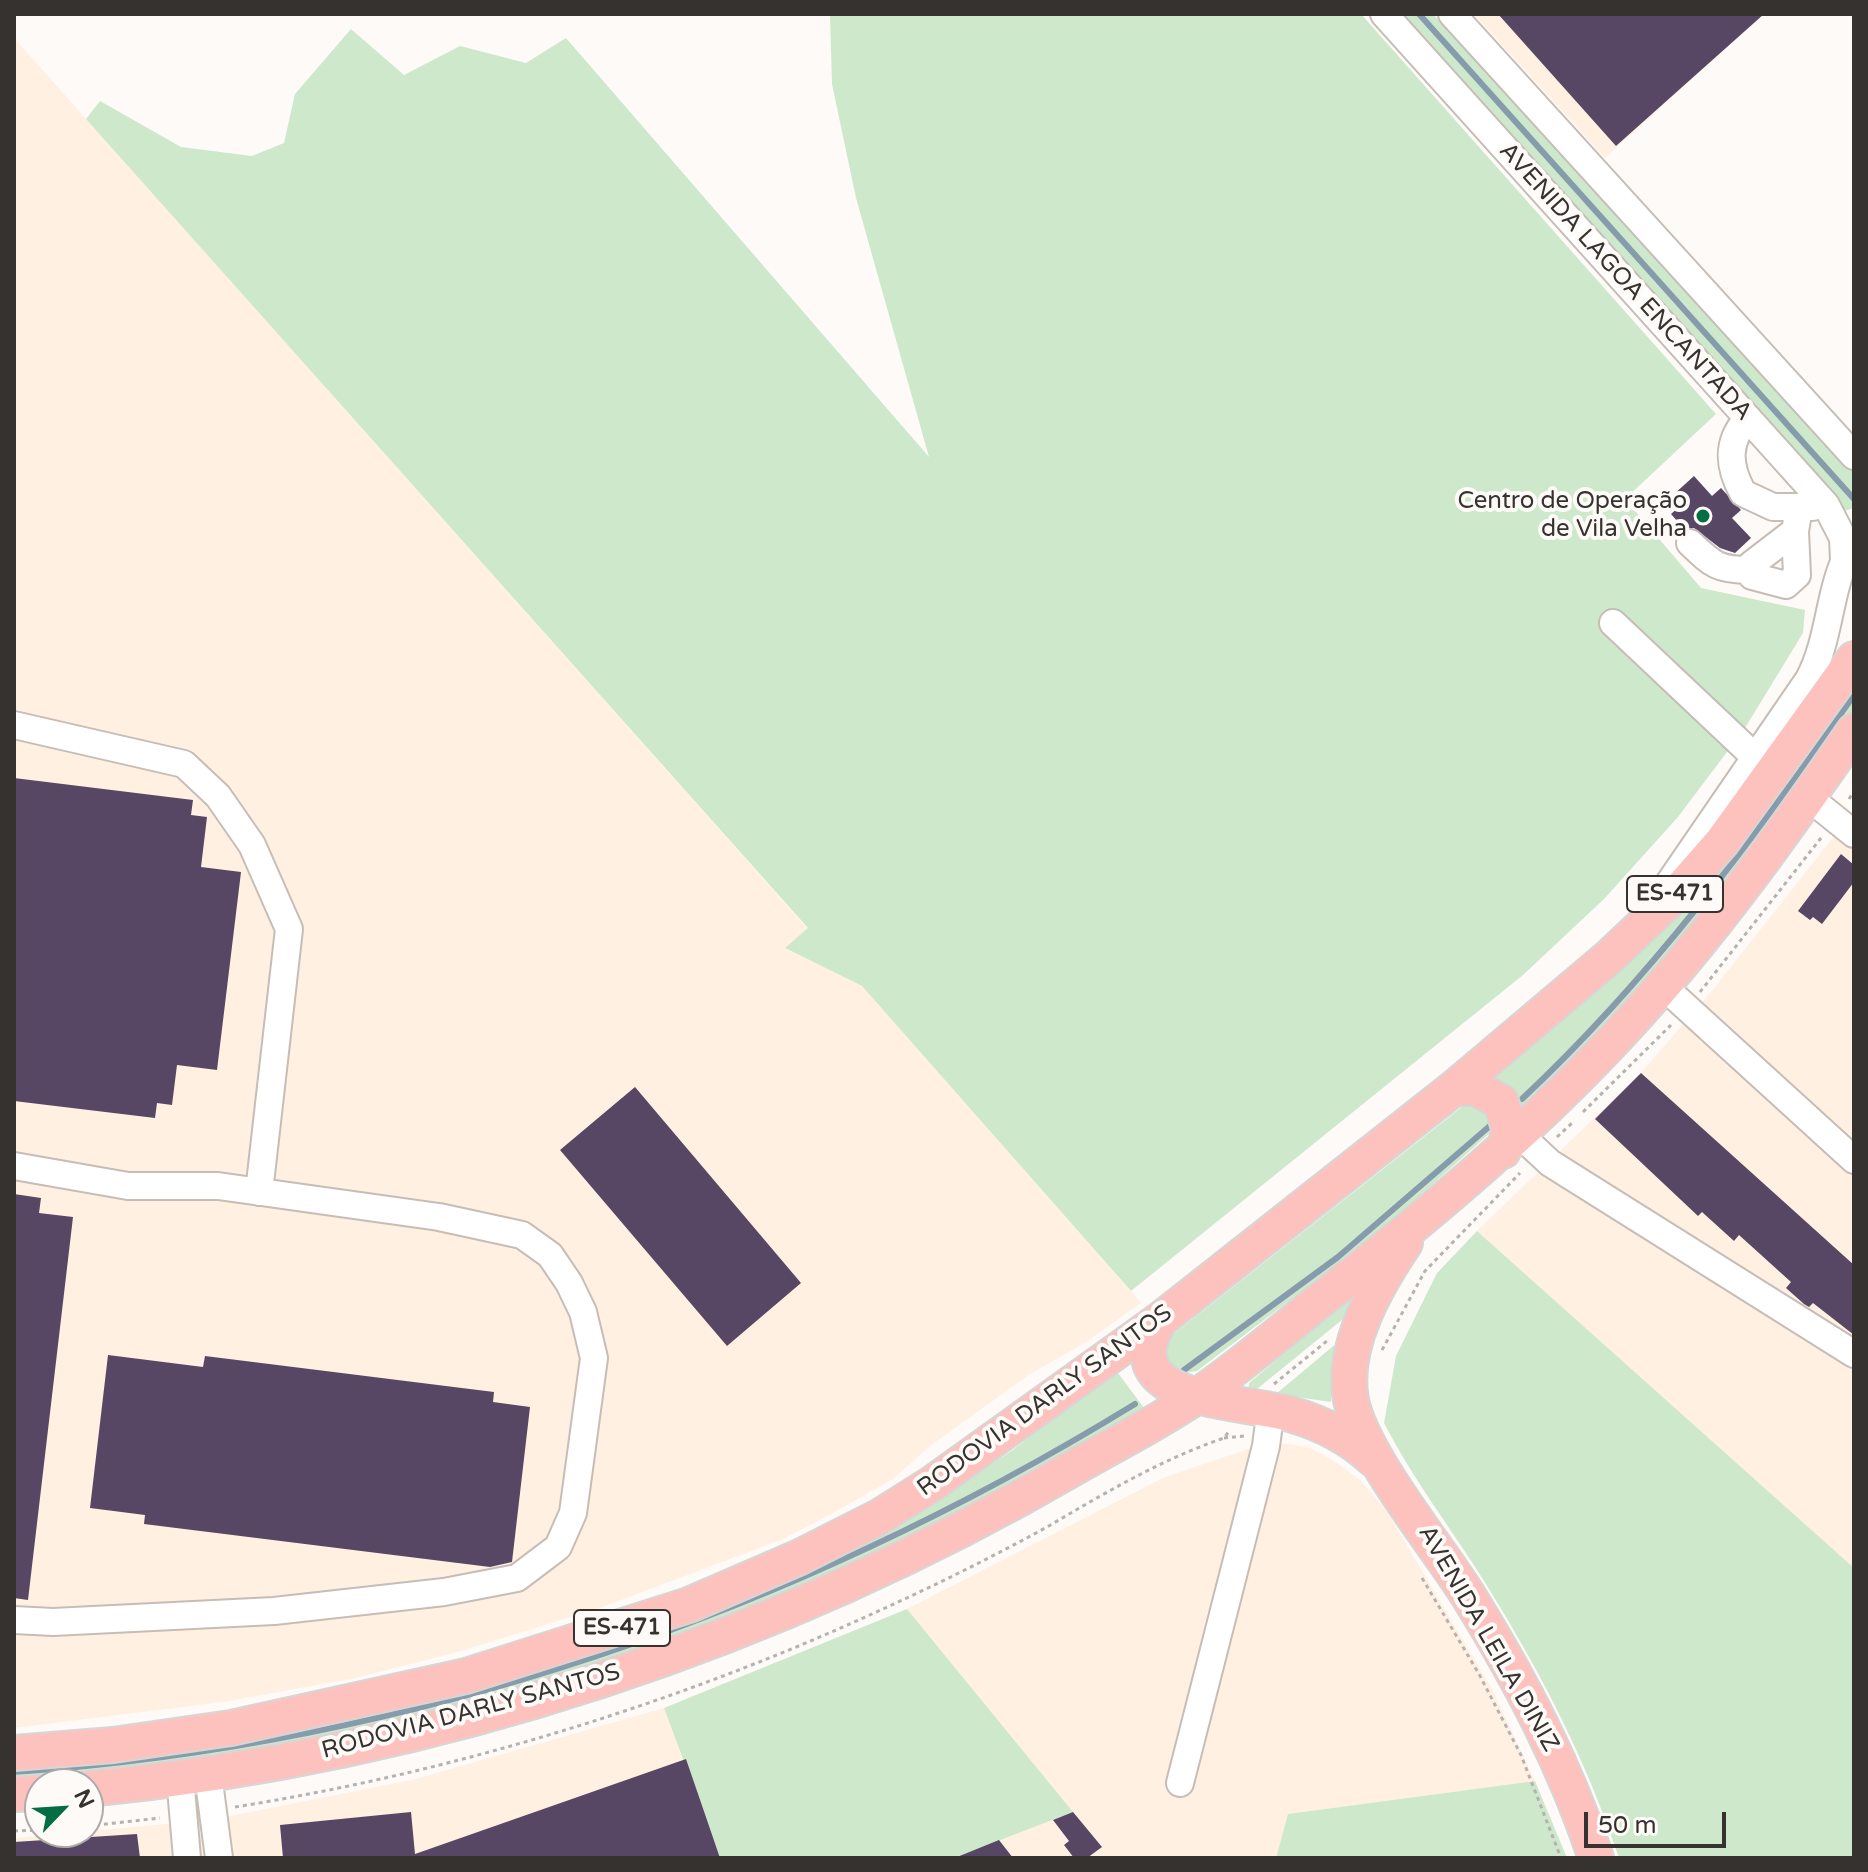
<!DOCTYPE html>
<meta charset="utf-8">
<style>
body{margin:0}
#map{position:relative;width:1868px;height:1872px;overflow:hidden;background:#fefaf7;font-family:"Varela Round",sans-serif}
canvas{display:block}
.frame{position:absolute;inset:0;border:16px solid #36322f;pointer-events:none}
.north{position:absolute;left:24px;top:1768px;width:80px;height:80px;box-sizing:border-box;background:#fefaf7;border:2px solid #aeaaa7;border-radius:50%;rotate:65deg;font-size:22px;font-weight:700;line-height:32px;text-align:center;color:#36322f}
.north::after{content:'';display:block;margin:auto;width:28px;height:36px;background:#036d43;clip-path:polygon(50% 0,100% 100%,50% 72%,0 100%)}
.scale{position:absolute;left:1584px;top:1812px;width:142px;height:36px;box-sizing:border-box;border:4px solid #36322f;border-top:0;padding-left:10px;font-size:24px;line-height:28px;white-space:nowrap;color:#36322f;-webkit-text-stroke:6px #fefaf7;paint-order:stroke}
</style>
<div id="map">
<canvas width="1868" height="1872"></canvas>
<div class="frame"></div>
<div class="north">N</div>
<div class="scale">50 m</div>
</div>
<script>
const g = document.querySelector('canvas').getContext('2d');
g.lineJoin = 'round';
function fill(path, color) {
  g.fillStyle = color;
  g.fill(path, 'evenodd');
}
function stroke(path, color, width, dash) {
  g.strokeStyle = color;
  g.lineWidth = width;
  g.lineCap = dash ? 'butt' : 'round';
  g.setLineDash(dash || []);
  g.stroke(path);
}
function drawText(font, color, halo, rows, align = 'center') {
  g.font = font + ' "Varela Round",sans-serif';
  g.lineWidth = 8;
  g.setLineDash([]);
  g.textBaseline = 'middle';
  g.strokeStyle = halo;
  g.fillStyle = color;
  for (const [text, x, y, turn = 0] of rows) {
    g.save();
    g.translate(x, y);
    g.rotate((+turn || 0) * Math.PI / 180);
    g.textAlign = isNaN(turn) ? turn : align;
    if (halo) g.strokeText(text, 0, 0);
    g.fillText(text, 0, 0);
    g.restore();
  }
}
fill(new Path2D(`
 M1474,14h290l-159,144z
 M14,38l794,891 -22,20 76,37 279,317 -55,39 -56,32 -100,72 -37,33 -62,35 -48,25 -186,70 -143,44 -99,25 -132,24 -209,26z
 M1854,811v757l-377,-337 164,-158 74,-86z
 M1280,1443l28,4 29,16 23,17 26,30 106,179 43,92 -246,33 -13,44h-322l119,-46 -166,-203 258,-132 83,-28z
 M664,1708l56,150h-706v-20l196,-18 202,-40z`), '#fff0e2');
fill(new Path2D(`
 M830,14h531l355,400 -91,85 76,89 104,22 -2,23 -58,95 -67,89 -74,82 -81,76 -392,316 -269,-305 -77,-38 23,-20 -722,-809 14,-18 81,46 71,9 32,-13 11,-49 56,-65 53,46 56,-29 66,17 40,-25 363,419 -73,-259 -24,-114z
 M1398,14h35l378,415 43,42v37l-13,4z
 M1854,675v34l-55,79 -110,142 -81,91 -88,88 -11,-23 -22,-11z
 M1467,1103l16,1 11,21 -2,6 -111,100 -184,140 -14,2 -12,-7 -6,-12 7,-19z
 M1477,1231l377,337v290h-235c-34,-102 -83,-195 -140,-285 -32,-50 -68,-97 -95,-150l12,-67 41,-83z
 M1353,1296l4,2 -9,17 -96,78 -4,-2 1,-8z
 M1338,1342l-7,60 -55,-8z
 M1115,1369l29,39c-337,212 -732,346 -1130,372v-16l218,-25 673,-219 108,-70z
 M907,1609l166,203 -119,46h-234l-56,-150z
 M1535,1781l32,77h-291l12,-44z`), '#cee8cb');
stroke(new Path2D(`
 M1419,14l435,485
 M1522,1099c128,-120 232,-260 332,-404
 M1184,1370l154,-113 153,-132
 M14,1772c399,-27 782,-160 1121,-368`), '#869cac', 6);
fill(new Path2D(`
 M1498,14h266l-148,132z
 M1694,476l18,20 9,-8 20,22 -9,8 19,20 -16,15 -15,-5 -26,-20 -10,1 -13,-15 10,-9 -9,-9z
 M14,778l179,22 -2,15 16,2 -6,50 40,5 -24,198 -40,-5 -5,40 -15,-2 -2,15 -141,-17z
 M1841,854l13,11v17l-32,42 -9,-7 -3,3 -12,-9z
 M1641,1073l213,192v70l-41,-32 -4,4 -5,-3 -18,-16 5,-6 -52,-47 -5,6 -32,-29 -4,4 -103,-97z
 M635,1087l166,196 -74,63 -167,-196z
 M14,1194l27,4 -2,15 34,4 -45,383 -14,-2z
 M108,1355l95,12 2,-11 289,36 -1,10 37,5 -18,155 -22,5 -346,-43 1,-9 -55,-7z
 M686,1759l34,99h-437l-3,-33 131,-13 4,42z
 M1073,1812l29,35 -15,11h-13l-10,-13 5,-4 -16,-21z
 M137,1834l3,24h-126v-16z
 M999,1840l14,18h-56v-1z`), '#574764');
const minor = new Path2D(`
 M1384,14l442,491 17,33 1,23
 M1452,14l402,442
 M1748,418c-22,24 -20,48 -5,75l30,14h40
 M1795,531l-43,33v12l34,9 11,-10 -2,-44 4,-23
 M1690,543c23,22 28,27 60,27
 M1613,623l142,134
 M14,725l170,39 34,32 34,49 37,84 -30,263
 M1808,797l46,37
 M1669,883l140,-204c22,-42 19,-89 41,-130
 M1663,986l191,174
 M1520,1135l30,28 304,191
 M14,1166l114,20h90l221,31 83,18 28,20 19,28 14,29 11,46 -21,155 -15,34 -41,31 -73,14 -170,19 -221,11 -39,-2
 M208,1774l11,84
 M180,1777l7,81
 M1180,1783l86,-337 5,-38`);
const major = new Path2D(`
 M1453,1089l21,-2 27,15 9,29 -7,20
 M1405,1243c-29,43 -64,103 -54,157 10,54 87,147 118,197 52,84 96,168 127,261
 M1160,1320c-52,85 88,80 133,95 31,9 56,22 80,44
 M14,1753l99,-8 118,-17 235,-52 223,-71 111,-48 79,-40 54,-34 227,-163 293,-231 155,-131 71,-67 43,-49 132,-183
 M88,1789c346,-34 689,-148 989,-323 40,-23 82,-44 120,-70 47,-32 90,-70 135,-105 104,-82 204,-166 294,-264 85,-92 157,-193 228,-296
 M14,1794l26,-1`);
stroke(minor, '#c6bdb6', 30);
stroke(major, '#d7d6d5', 38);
stroke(new Path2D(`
 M1849,799l5,-8
 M1700,992l121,-154
 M1583,1112l88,-87
 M1557,1137l15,-14
 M1382,1350l43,-79 95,-98
 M1274,1384l53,-43
 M1224,1438l20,-2
 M1422,1578l57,96 42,81 40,103
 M235,1807c220,-35 447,-105 650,-199 55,-25 109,-52 162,-81 58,-34 113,-67 177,-89l6,-8
 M88,1826l72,-8
 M14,1831l26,-1`), '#b6b2af', 3, [4, 4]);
stroke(minor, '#fff', 26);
stroke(major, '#fdc2be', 34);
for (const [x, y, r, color] of [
 [1703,516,8,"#036d43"]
]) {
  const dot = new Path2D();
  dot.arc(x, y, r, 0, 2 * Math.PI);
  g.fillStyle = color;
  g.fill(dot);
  stroke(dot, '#fefaf7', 3);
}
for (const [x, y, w] of [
 [1675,894,96],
 [622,1628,96]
]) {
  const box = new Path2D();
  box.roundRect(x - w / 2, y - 18, w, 36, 6);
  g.fillStyle = '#fefaf7';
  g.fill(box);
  stroke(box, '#36322f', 2);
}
drawText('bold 22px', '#36322f', null, [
 ["ES-471",1675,894],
 ["ES-471",622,1628]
]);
drawText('24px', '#36322f', '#fefaf7', [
 ["AVENIDA LAGOA ENCANTADA",1625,282,48],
 ["RODOVIA DARLY SANTOS",1045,1401,-36],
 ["AVENIDA LEILA DINIZ",1488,1639,60],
 ["RODOVIA DARLY SANTOS",471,1712,-15]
]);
drawText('24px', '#36322f', '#fefaf7', [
 ["Centro de Operação",1687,502],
 ["de Vila Velha",1687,530]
], 'right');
</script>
